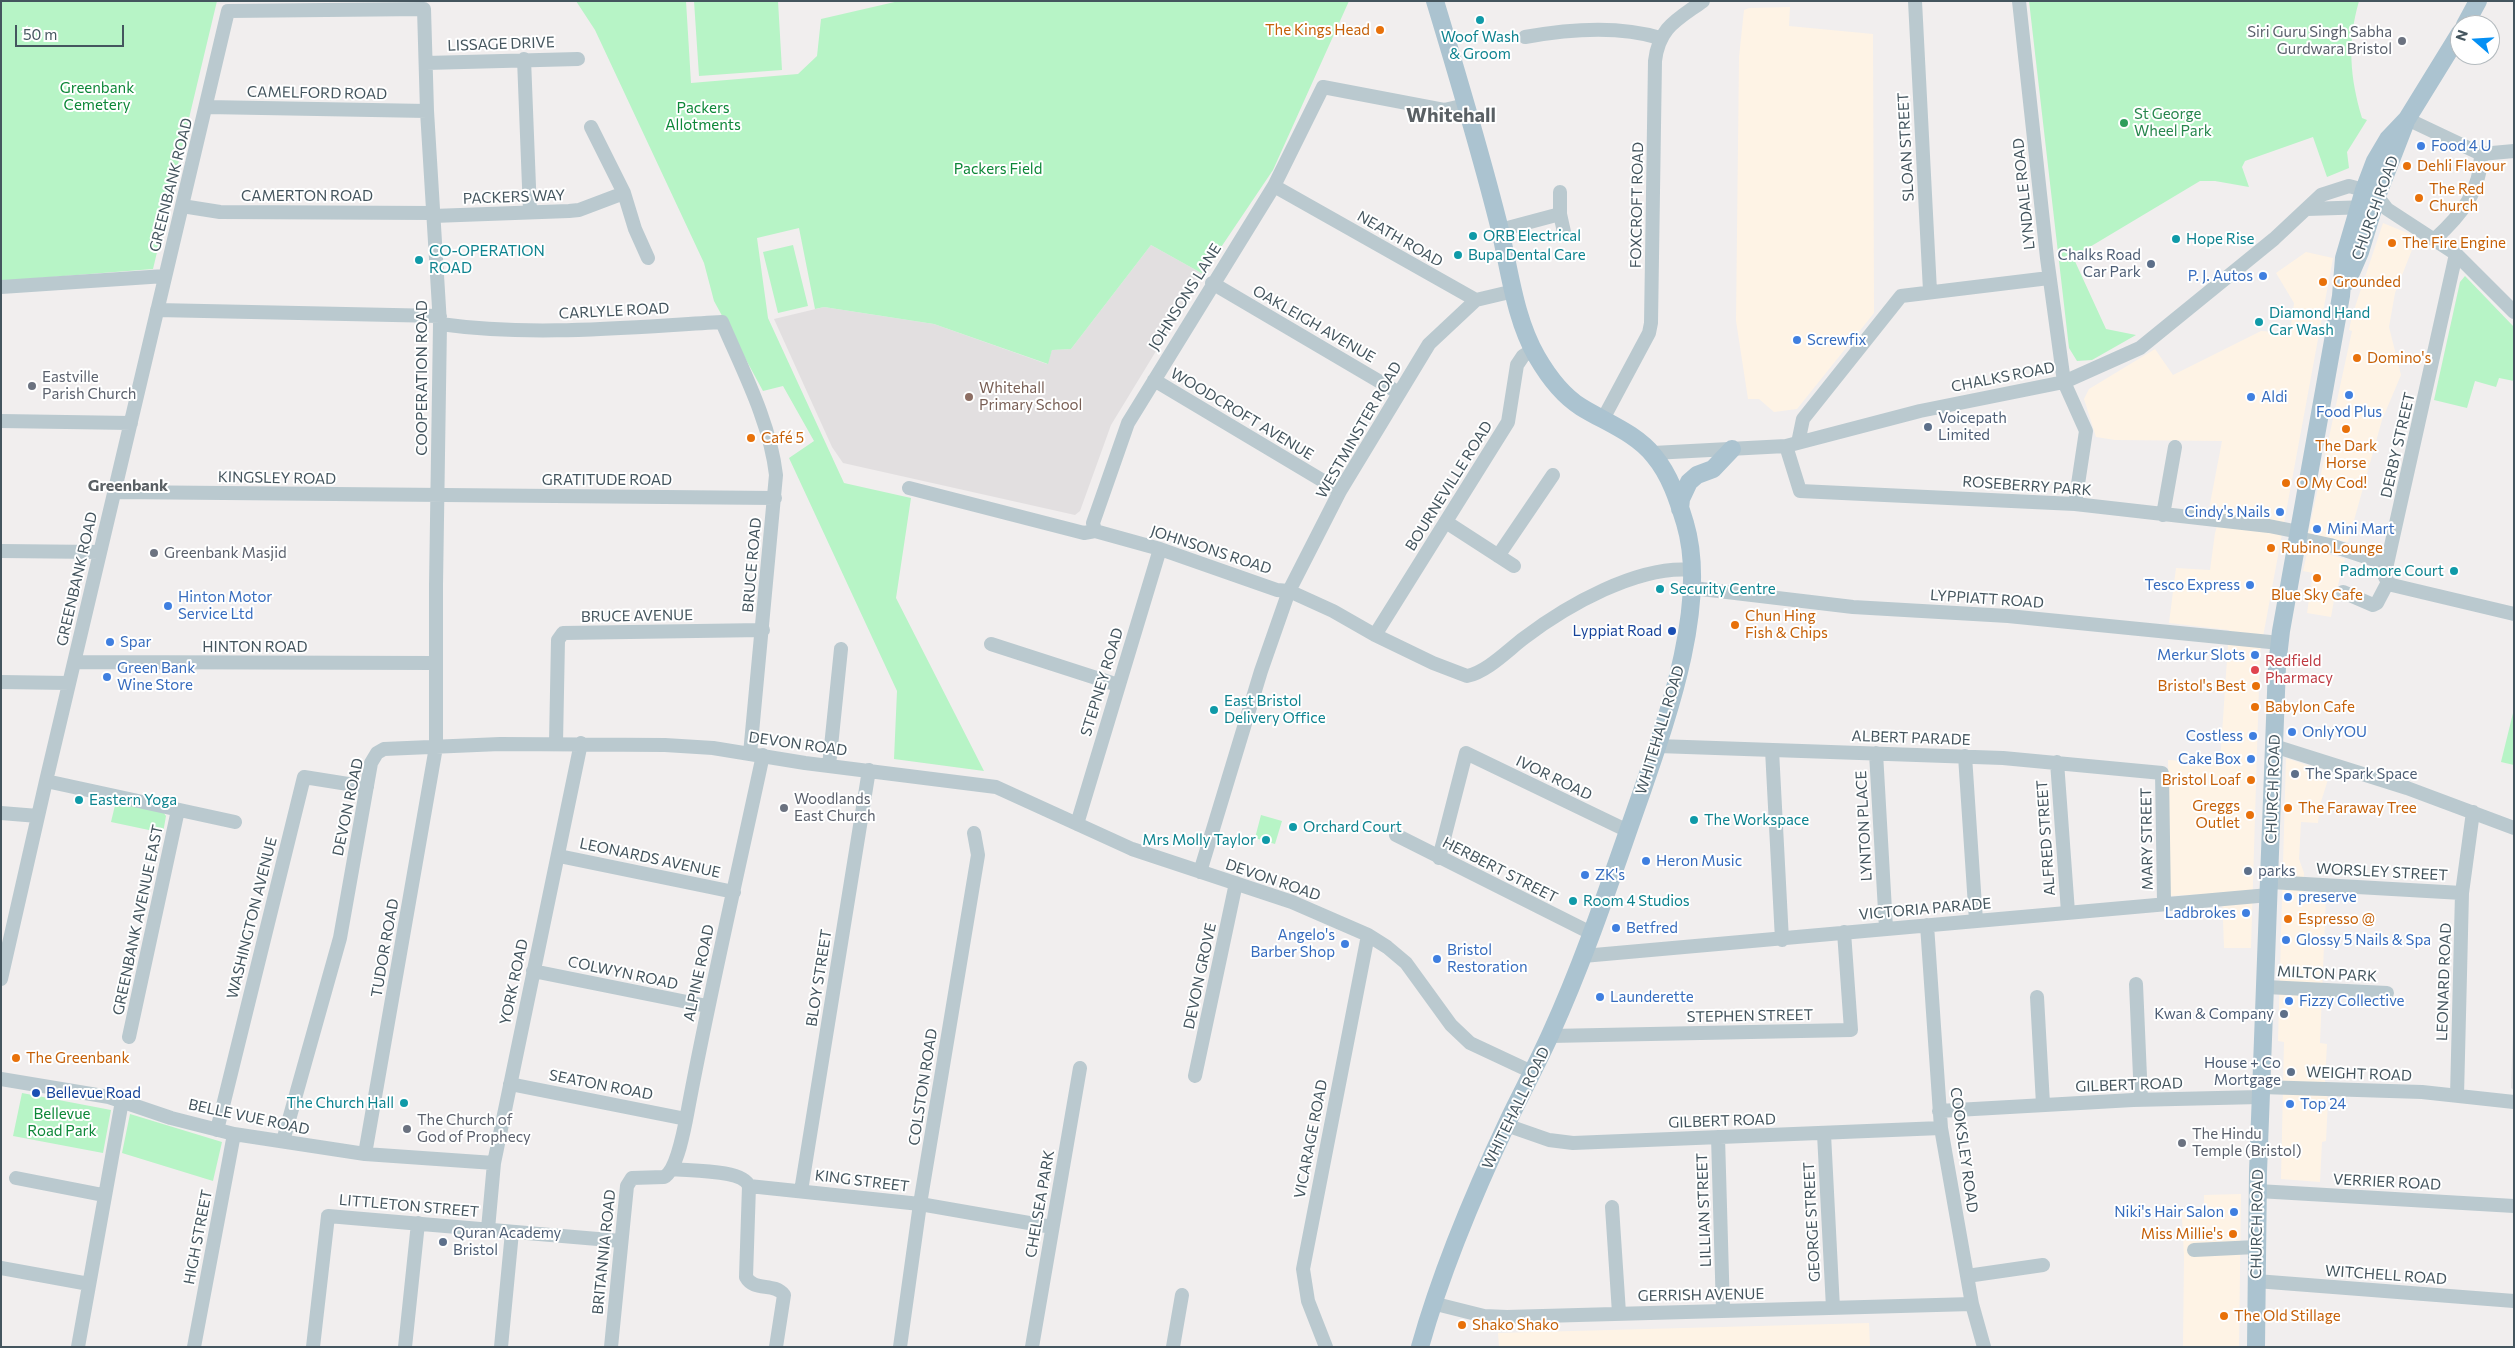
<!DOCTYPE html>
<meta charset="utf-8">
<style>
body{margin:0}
#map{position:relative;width:2515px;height:1348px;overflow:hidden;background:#f1eeee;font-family:Commissioner,sans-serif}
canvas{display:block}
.frame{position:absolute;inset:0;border:2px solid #44555e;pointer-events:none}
.north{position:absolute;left:2450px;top:15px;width:50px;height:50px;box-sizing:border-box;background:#fff;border:1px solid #b4bbbf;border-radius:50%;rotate:289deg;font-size:14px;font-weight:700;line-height:20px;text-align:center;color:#44555e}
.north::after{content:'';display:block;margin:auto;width:18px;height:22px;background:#0590f4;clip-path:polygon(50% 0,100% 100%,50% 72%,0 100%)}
.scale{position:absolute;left:15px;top:25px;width:109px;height:22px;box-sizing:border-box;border:2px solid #44555e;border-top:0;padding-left:6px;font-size:15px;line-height:18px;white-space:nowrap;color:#44555e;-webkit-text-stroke:4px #fff;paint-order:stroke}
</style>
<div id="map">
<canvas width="2515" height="1348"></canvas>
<div class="frame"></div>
<div class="north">N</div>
<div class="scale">50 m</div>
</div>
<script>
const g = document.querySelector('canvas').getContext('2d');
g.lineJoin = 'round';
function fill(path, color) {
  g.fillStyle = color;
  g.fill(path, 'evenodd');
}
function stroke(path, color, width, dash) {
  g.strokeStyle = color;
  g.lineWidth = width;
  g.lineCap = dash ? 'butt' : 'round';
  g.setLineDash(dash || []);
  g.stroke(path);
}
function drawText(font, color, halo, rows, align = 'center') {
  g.font = font + ' Commissioner,sans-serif';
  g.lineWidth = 4;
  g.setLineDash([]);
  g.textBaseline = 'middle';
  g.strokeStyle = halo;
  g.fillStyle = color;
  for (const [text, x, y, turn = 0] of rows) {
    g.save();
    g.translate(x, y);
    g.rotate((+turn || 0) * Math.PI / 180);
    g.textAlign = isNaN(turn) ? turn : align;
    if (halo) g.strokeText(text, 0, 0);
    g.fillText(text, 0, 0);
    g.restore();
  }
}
fill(new Path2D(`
 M1790,7l-1,19 84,8 1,279 -77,96 -23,3 -15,-13h-11l-12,-78 3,-264 5,-47 5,-2z
 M2383,223l34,14 -22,56 -6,34 12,48 -19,45 -34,122 -40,-8 44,-203 -3,-1 3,-14z
 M2306,252l27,6 -73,395 -9,295h-27l-2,-55 -52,3 -2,-136 52,3 9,-133 -60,-7 7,-55 34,2 5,-37 6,-22 -12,-2 13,-68 -107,-1 -19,-3 -12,-38 5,-10 66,-40 18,26 88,-44 29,2 4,-30 -18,-30z
 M2313,550l32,9 -11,41 -3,17 -24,-4 6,-40 -10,-2 4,-18z
 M2286,758l44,15 -10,32 -2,18 -17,-1 -2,37 5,14 -1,21 23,2 -6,147 7,1 -2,37 3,20 -2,40 -4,1 -2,40 -39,-3 3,-137 -6,-1z
 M2241,1194l-2,153h-56l1,-91 -2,-38 -5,-9 27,-2v-12z
 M1869,1323l1,24h-371l-1,-14z`), '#fef3e5');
fill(new Path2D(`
 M1151,245l52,29 -92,151 -31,86 -5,4 -232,-52 -11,-16 -58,-128 50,-12 110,17 113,40 5,-14 19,-1z
 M2514,1007v83l-3,-2z`), '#e2dfe0');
fill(new Path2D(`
 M1,1h216l-64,268 -152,12z
 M576,1h110l5,82 107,-9 19,-18 4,-37 78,-18h450l-76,169 -70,104 -52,-29 -80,104 -19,1 -4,14 -114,-40 -110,-17 -9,2 -16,-81 -42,10 11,80 76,165 67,15 -15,100 88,173 -90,-12 3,-68 -108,-233 25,-17 -31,-55 -20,5 -49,-90 -10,-38 -109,-233z
 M694,1h84l4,69 -83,6z
 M2029,1h330c-12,41 -9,77 3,117l5,2 -20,32 2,16 -22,9 -14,-40 -68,24 -3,6 7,20 -34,-6h-15l-127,76 33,72 30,6 -44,25 -15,1 -8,-13z
 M793,245l15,61 -30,7 -15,-61z
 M2465,276l49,51v54l-15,-3 -3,9 -21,-6 -8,27 -33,-8 26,-118z
 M2514,709v56l-13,-3z
 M116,801l47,11 3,4 -3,17 -52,-11z
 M1261,815l21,6 -7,23 -20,-6z
 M22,1093l89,17 -8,43 -90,-17z
 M130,1114l92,28 -9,39 -91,-28z`), '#b7f4c6');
stroke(new Path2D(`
 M1915,1l15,290
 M2019,1l28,257 17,124 22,49 -11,73
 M1525,37c44,-8 93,-12 135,1
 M524,59l6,153
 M426,63l152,-4
 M207,107l220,4
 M2407,119l74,35 33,-3
 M591,127l33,66 11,36 13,29
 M1274,186l202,114 38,-9
 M1560,192v22l4,18
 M182,206l38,6 213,1
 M2307,209l62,-2
 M433,216l136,-5 10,-1 45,-17
 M1500,230l60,-16
 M2435,239c26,-24 46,-48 46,-85
 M1212,283l187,110
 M1,287l164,-11
 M157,310l283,6
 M440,324c93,13 189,3 282,-2 21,49 48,100 54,153l-26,279
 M1154,380l186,111
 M1603,419l46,-86 2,-10 4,-262c4,-34 22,-41 48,-60
 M1,421l130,2
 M1798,443l5,-24 98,-123 148,-18
 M1786,446l14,45 275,13 194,22 30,6
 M1653,453l133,-7 134,-35 144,-29 76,-34 134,-109 47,-44 28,-9 15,4 13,6 10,13 69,45 58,58
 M909,488l175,45 11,-2 65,18 117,41 12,1 44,20 42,24 58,28 34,13c20,-4 41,-26 57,-38 42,-32 115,-74 169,-68
 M114,492l661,6
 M2163,515l12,-68
 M1446,522l68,44
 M1095,531l-2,-8 35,-100 146,-237 49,-99 121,23 22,-5
 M2298,538l32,7 57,19
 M1,551l99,1
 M1498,556l55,-81
 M2388,582l4,3 122,29
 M1693,588l160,19 155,9 272,27
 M2343,592l30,13 4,-2 11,-21 -3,-5 2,-13 69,-310
 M1375,635l133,-213 9,-57 6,-9 10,-6
 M991,644l127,41
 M75,662l360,1
 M1,682l68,1
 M556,743l2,-103 5,-7 200,-3
 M1658,746l345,12 159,15 2,130
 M2274,746l133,42 107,40
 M1772,750l10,190
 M1876,753l10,175
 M1965,756l11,165
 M2057,762l11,150
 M829,766l12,-117
 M46,781l189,41
 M1,813l37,3
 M1077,824l83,-275
 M1396,835l195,98
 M559,856l175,36
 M1439,858l27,-105 162,78
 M1200,872l61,-201 28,-80 51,-100 89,-147 47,-44
 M2270,882l192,11
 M1927,925l14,203 31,176 12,43
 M1583,956l686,-61
 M533,971l174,35
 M1,979l45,-198 182,-770 196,-2 3,102 13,213 -4,261v162l-71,407
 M2136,984l5,116
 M2266,987l121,6
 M2037,997l6,107
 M1550,1036l301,-6 -7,-98
 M129,1037l49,-227
 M1195,1076l41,-193
 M1,1079l108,18 62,21 63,16 131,20 129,9
 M510,1084l176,35
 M2261,1087l161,5 92,10
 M2457,1096l5,-203 11,-81
 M1939,1111l194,-11 127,-3
 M1506,1125l43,15 24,3 368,-15
 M217,1130l87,-353 63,10
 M1824,1134l9,174
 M1718,1137l5,174
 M283,1141l57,-203 31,-175 6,-10 7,-4 116,-5 165,1 48,3 92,15 191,24 136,62 160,53 76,33 19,12 19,16 45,62 19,18 62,29
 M672,1169c17,2 71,0 77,17l171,18 132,23
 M16,1178l87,17
 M749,1186l-3,91c8,15 28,5 38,18l-8,52
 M801,1191l68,-421
 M2258,1191l256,15
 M1612,1207l7,106
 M488,1229l6,-66 87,-420
 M2194,1250l62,-3
 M1,1268l88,16
 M1967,1276l76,-11
 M2256,1281l258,20
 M1432,1303l52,13 23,1 465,-13
 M78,1347l44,-246
 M194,1347l40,-213
 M313,1347l15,-131 293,25
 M405,1347l13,-124
 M501,1347l11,-115
 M611,1347l16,-161 5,-8 32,-1c14,-7 22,-57 25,-73 22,-117 49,-232 74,-349
 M900,1347l20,-143 58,-349 -4,-22
 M1032,1347l48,-279
 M1173,1347l9,-52
 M1326,1347l-18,-46 -5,-32 65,-334`), '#bac9cf', 14);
stroke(new Path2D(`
 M2465,25l13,-24
 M2347,282l13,-30 17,-56 28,-72
 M1680,509l1,-10 8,-17 8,-7 16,-6 19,-20
 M1420,1347c22,-79 54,-154 89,-228 14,-29 29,-57 42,-86 35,-77 61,-157 89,-236 27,-78 69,-194 45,-274 -7,-23 -15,-48 -31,-67 -18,-23 -49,-34 -73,-49 -19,-12 -33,-31 -44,-50 -22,-38 -27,-85 -37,-127 -19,-77 -42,-153 -65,-229
 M2256,1347l2,-175 19,-506 4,-35 60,-335 3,-38 20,-68 11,-29 13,-22 19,-20 53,-86`), '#abc3d0', 18);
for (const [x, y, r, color] of [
 [1480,20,5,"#0f9aa8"],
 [1380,30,5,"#e8710a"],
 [2402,41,5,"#6b7280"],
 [2124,123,5,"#2e9e5b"],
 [2421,146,5,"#3f7fe0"],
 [2407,166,5,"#e8710a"],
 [2419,198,5,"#e8710a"],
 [1473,236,5,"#0f9aa8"],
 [2176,239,5,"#0f9aa8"],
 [2392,243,5,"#e8710a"],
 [1458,255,5,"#0f9aa8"],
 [419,260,5,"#0f9aa8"],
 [2151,264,5,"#5c6f8a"],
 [2263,276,5,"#3f7fe0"],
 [2323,282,5,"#e8710a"],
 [2259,322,5,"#0f9aa8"],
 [1797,340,5,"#3f7fe0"],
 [2357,358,5,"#e8710a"],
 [32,386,5,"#6b7280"],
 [2349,395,5,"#3f7fe0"],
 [969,397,5,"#8d6e63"],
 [2251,397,5,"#3f7fe0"],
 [1928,427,5,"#5c6f8a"],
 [2346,429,5,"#e8710a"],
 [751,438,5,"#e8710a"],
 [2286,483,5,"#e8710a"],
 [2280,512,5,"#3f7fe0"],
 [2317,529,5,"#3f7fe0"],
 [2271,548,5,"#e8710a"],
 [154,553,5,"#6b7280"],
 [2454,571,5,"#0f9aa8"],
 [2317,578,5,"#e8710a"],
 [2250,585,5,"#3f7fe0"],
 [1660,589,5,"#0f9aa8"],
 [168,606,5,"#3f7fe0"],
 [1735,625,5,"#e8710a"],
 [1672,631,5,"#1a4fb4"],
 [110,642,5,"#3f7fe0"],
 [2255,655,5,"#3f7fe0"],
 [2255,670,5,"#e0444e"],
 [107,677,5,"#3f7fe0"],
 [2256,686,5,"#e8710a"],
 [2255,707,5,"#e8710a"],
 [1214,710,5,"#0f9aa8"],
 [2292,732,5,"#3f7fe0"],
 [2253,736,5,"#3f7fe0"],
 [2251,759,5,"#3f7fe0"],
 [2295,774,5,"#5c6f8a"],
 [2251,780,5,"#e8710a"],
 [79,800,5,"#0f9aa8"],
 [784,808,5,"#6b7280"],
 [2288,808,5,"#e8710a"],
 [2250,815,5,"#e8710a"],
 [1694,820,5,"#0f9aa8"],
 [1293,827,5,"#0f9aa8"],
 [1266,840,5,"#0f9aa8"],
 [1646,861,5,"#3f7fe0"],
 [2248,871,5,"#5c6f8a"],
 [1585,875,5,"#3f7fe0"],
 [2288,897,5,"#3f7fe0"],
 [1573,901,5,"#0f9aa8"],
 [2246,913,5,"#3f7fe0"],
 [2288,919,5,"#e8710a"],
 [1616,928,5,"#3f7fe0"],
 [2286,940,5,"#3f7fe0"],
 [1345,944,5,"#3f7fe0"],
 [1437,959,5,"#3f7fe0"],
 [1600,997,5,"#3f7fe0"],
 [2289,1001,5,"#3f7fe0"],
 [2284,1014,5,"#5c6f8a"],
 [16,1058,5,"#e8710a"],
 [2291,1072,5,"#5c6f8a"],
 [36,1093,5,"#1a4fb4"],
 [404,1103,5,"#0f9aa8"],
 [2290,1104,5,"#3f7fe0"],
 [407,1129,5,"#6b7280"],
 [2182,1143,5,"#6b7280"],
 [2234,1212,5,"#3f7fe0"],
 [2233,1234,5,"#e8710a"],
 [443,1242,5,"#5c6f8a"],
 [2224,1316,5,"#e8710a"],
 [1462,1325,5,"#e8710a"]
]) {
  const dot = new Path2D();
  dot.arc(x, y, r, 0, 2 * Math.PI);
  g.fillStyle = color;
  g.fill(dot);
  stroke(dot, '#fff', 2);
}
drawText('15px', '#c56008', '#fff', [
 ["The Kings Head",1370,30,"right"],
 ["Dehli Flavour",2417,166],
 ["The Red",2429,189],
 ["Church",2429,206],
 ["The Fire Engine",2402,243],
 ["Grounded",2333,282],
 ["Domino's",2367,358],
 ["Café 5",761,438],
 ["The Dark",2346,446,"center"],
 ["Horse",2346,463,"center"],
 ["O My Cod!",2296,483],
 ["Rubino Lounge",2281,548],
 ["Blue Sky Cafe",2317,595,"center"],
 ["Chun Hing",1745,616],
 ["Fish & Chips",1745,633],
 ["Bristol's Best",2246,686,"right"],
 ["Babylon Cafe",2265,707],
 ["Bristol Loaf",2241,780,"right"],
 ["Greggs",2240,806,"right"],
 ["Outlet",2240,823,"right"],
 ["The Faraway Tree",2298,808],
 ["Espresso @",2298,919],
 ["The Greenbank",26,1058],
 ["Miss Millie's",2223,1234,"right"],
 ["The Old Stillage",2234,1316],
 ["Shako Shako",1472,1325]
], 'left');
drawText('15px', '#5b616d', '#fff', [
 ["Siri Guru Singh Sabha",2392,32,"right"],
 ["Gurdwara Bristol",2392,49,"right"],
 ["Eastville",42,377],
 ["Parish Church",42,394],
 ["Greenbank Masjid",164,553],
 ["Woodlands",794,799],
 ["East Church",794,816],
 ["The Church of",417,1120],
 ["God of Prophecy",417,1137],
 ["The Hindu",2192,1134],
 ["Temple (Bristol)",2192,1151]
], 'left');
drawText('15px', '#0d838f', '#fff', [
 ["Woof Wash",1480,37,"center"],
 ["& Groom",1480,54,"center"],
 ["ORB Electrical",1483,236],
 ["Hope Rise",2186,239],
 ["CO-OPERATION",429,251],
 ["ROAD",429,268],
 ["Bupa Dental Care",1468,255],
 ["Diamond Hand",2269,313],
 ["Car Wash",2269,330],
 ["Padmore Court",2444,571,"right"],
 ["Security Centre",1670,589],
 ["East Bristol",1224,701],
 ["Delivery Office",1224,718],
 ["Eastern Yoga",89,800],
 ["The Workspace",1704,820],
 ["Orchard Court",1303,827],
 ["Mrs Molly Taylor",1256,840,"right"],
 ["Room 4 Studios",1583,901],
 ["The Church Hall",394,1103,"right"]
], 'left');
drawText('15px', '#44555e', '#fff', [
 ["LISSAGE DRIVE",501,44,-2],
 ["CAMELFORD ROAD",317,93,1],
 ["SLOAN STREET",1906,147,-93],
 ["GREENBANK ROAD",171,185,-76],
 ["LYNDALE ROAD",2024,194,-96],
 ["CAMERTON ROAD",307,196],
 ["PACKERS WAY",514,197,-2],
 ["FOXCROFT ROAD",1637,205,-89],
 ["CHURCH ROAD",2375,208,-70],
 ["NEATH ROAD",1400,239,30],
 ["JOHNSONS LANE",1185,297,-58],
 ["CARLYLE ROAD",614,311,-3],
 ["OAKLEIGH AVENUE",1314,324,30],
 ["CHALKS ROAD",2003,377,-11],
 ["COOPERATION ROAD",422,378,-90],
 ["WOODCROFT AVENUE",1242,414,31],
 ["WESTMINSTER ROAD",1359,430,-60],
 ["DERBY STREET",2398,445,-77],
 ["KINGSLEY ROAD",277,478,1],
 ["GRATITUDE ROAD",607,480],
 ["BOURNEVILLE ROAD",1449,486,-58],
 ["ROSEBERRY PARK",2027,486,4],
 ["JOHNSONS ROAD",1211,550,18],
 ["BRUCE ROAD",752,565,-85],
 ["GREENBANK ROAD",77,579,-77],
 ["LYPPIATT ROAD",1987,599,4],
 ["BRUCE AVENUE",637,616,-1],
 ["HINTON ROAD",255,647],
 ["STEPNEY ROAD",1102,682,-73],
 ["WHITEHALL ROAD",1660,730,-73],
 ["ALBERT PARADE",1911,738,2],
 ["DEVON ROAD",798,744,8],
 ["IVOR ROAD",1554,778,26],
 ["CHURCH ROAD",2273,789,-88],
 ["DEVON ROAD",348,807,-78],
 ["LYNTON PLACE",1864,826,-93],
 ["ALFRED STREET",2046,838,-94],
 ["MARY STREET",2147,839,-91],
 ["LEONARDS AVENUE",650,858,12],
 ["HERBERT STREET",1500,870,27],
 ["WORSLEY STREET",2382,872,3],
 ["DEVON ROAD",1273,880,19],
 ["VICTORIA PARADE",1925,909,-5],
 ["WASHINGTON AVENUE",252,918,-76],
 ["GREENBANK AVENUE EAST",138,920,-78],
 ["TUDOR ROAD",385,948,-80],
 ["COLWYN ROAD",623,973,12],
 ["ALPINE ROAD",699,973,-78],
 ["MILTON PARK",2327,974,3],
 ["DEVON GROVE",1200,976,-78],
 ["BLOY STREET",819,978,-81],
 ["YORK ROAD",514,982,-78],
 ["LEONARD ROAD",2444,982,-88],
 ["STEPHEN STREET",1750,1016,-1],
 ["WEIGHT ROAD",2359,1074,2],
 ["SEATON ROAD",601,1085,11],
 ["GILBERT ROAD",2129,1085,-2],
 ["COLSTON ROAD",923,1087,-81],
 ["WHITEHALL ROAD",1516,1108,-64],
 ["BELLE VUE ROAD",249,1117,12],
 ["GILBERT ROAD",1722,1121,-2],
 ["VICARAGE ROAD",1311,1139,-79],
 ["COOKSLEY ROAD",1964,1150,82],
 ["KING STREET",862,1181,7],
 ["VERRIER ROAD",2387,1182,3],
 ["CHELSEA PARK",1040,1204,-80],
 ["LITTLETON STREET",409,1206,5],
 ["LILLIAN STREET",1704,1210,-92],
 ["GEORGE STREET",1812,1222,-93],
 ["CHURCH ROAD",2257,1224,-89],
 ["HIGH STREET",198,1237,-79],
 ["BRITANNIA ROAD",604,1252,-84],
 ["WITCHELL ROAD",2386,1275,4],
 ["GERRISH AVENUE",1701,1295,-1]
]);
drawText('15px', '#0d8738', '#fff', [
 ["Greenbank",97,88],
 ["Cemetery",97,105],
 ["Packers",703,108],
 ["Allotments",703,125],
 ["Packers Field",998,169],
 ["Bellevue",62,1114],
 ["Road Park",62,1131]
]);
drawText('15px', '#27864d', '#fff', [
 ["St George",2134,114],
 ["Wheel Park",2134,131]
], 'left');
drawText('15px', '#366cbe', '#fff', [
 ["Food 4 U",2431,146],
 ["P. J. Autos",2253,276,"right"],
 ["Screwfix",1807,340],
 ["Aldi",2261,397],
 ["Food Plus",2349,412,"center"],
 ["Cindy's Nails",2270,512,"right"],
 ["Mini Mart",2327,529],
 ["Tesco Express",2240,585,"right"],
 ["Hinton Motor",178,597],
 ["Service Ltd",178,614],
 ["Spar",120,642],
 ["Merkur Slots",2245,655,"right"],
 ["Green Bank",117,668],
 ["Wine Store",117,685],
 ["OnlyYOU",2302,732],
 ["Costless",2243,736,"right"],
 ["Cake Box",2241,759,"right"],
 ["Heron Music",1656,861],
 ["ZK's",1595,875],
 ["preserve",2298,897],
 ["Ladbrokes",2236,913,"right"],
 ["Betfred",1626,928],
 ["Angelo's",1335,935,"right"],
 ["Barber Shop",1335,952,"right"],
 ["Glossy 5 Nails & Spa",2296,940],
 ["Bristol",1447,950],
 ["Restoration",1447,967],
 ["Launderette",1610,997],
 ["Fizzy Collective",2299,1001],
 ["Top 24",2300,1104],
 ["Niki's Hair Salon",2224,1212,"right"]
], 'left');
drawText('15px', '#4e5e75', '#fff', [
 ["Chalks Road",2141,255,"right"],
 ["Car Park",2141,272,"right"],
 ["Voicepath",1938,418],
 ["Limited",1938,435],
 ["The Spark Space",2305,774],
 ["parks",2258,871],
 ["Kwan & Company",2274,1014,"right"],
 ["House + Co",2281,1063,"right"],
 ["Mortgage",2281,1080,"right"],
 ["Quran Academy",453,1233],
 ["Bristol",453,1250]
], 'left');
drawText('15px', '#785e54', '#fff', [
 ["Whitehall",979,388],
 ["Primary School",979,405]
], 'left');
drawText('15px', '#164399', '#fff', [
 ["Lyppiat Road",1662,631],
 ["Bellevue Road",46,1093,"left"]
], 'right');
drawText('15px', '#be3a42', '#fff', [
 ["Redfield",2265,661],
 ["Pharmacy",2265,678]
], 'left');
drawText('bold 16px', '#5a6064', '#fff', [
 ["Greenbank",128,486]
]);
drawText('bold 20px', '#5a6064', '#fff', [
 ["Whitehall",1451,115]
]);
</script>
